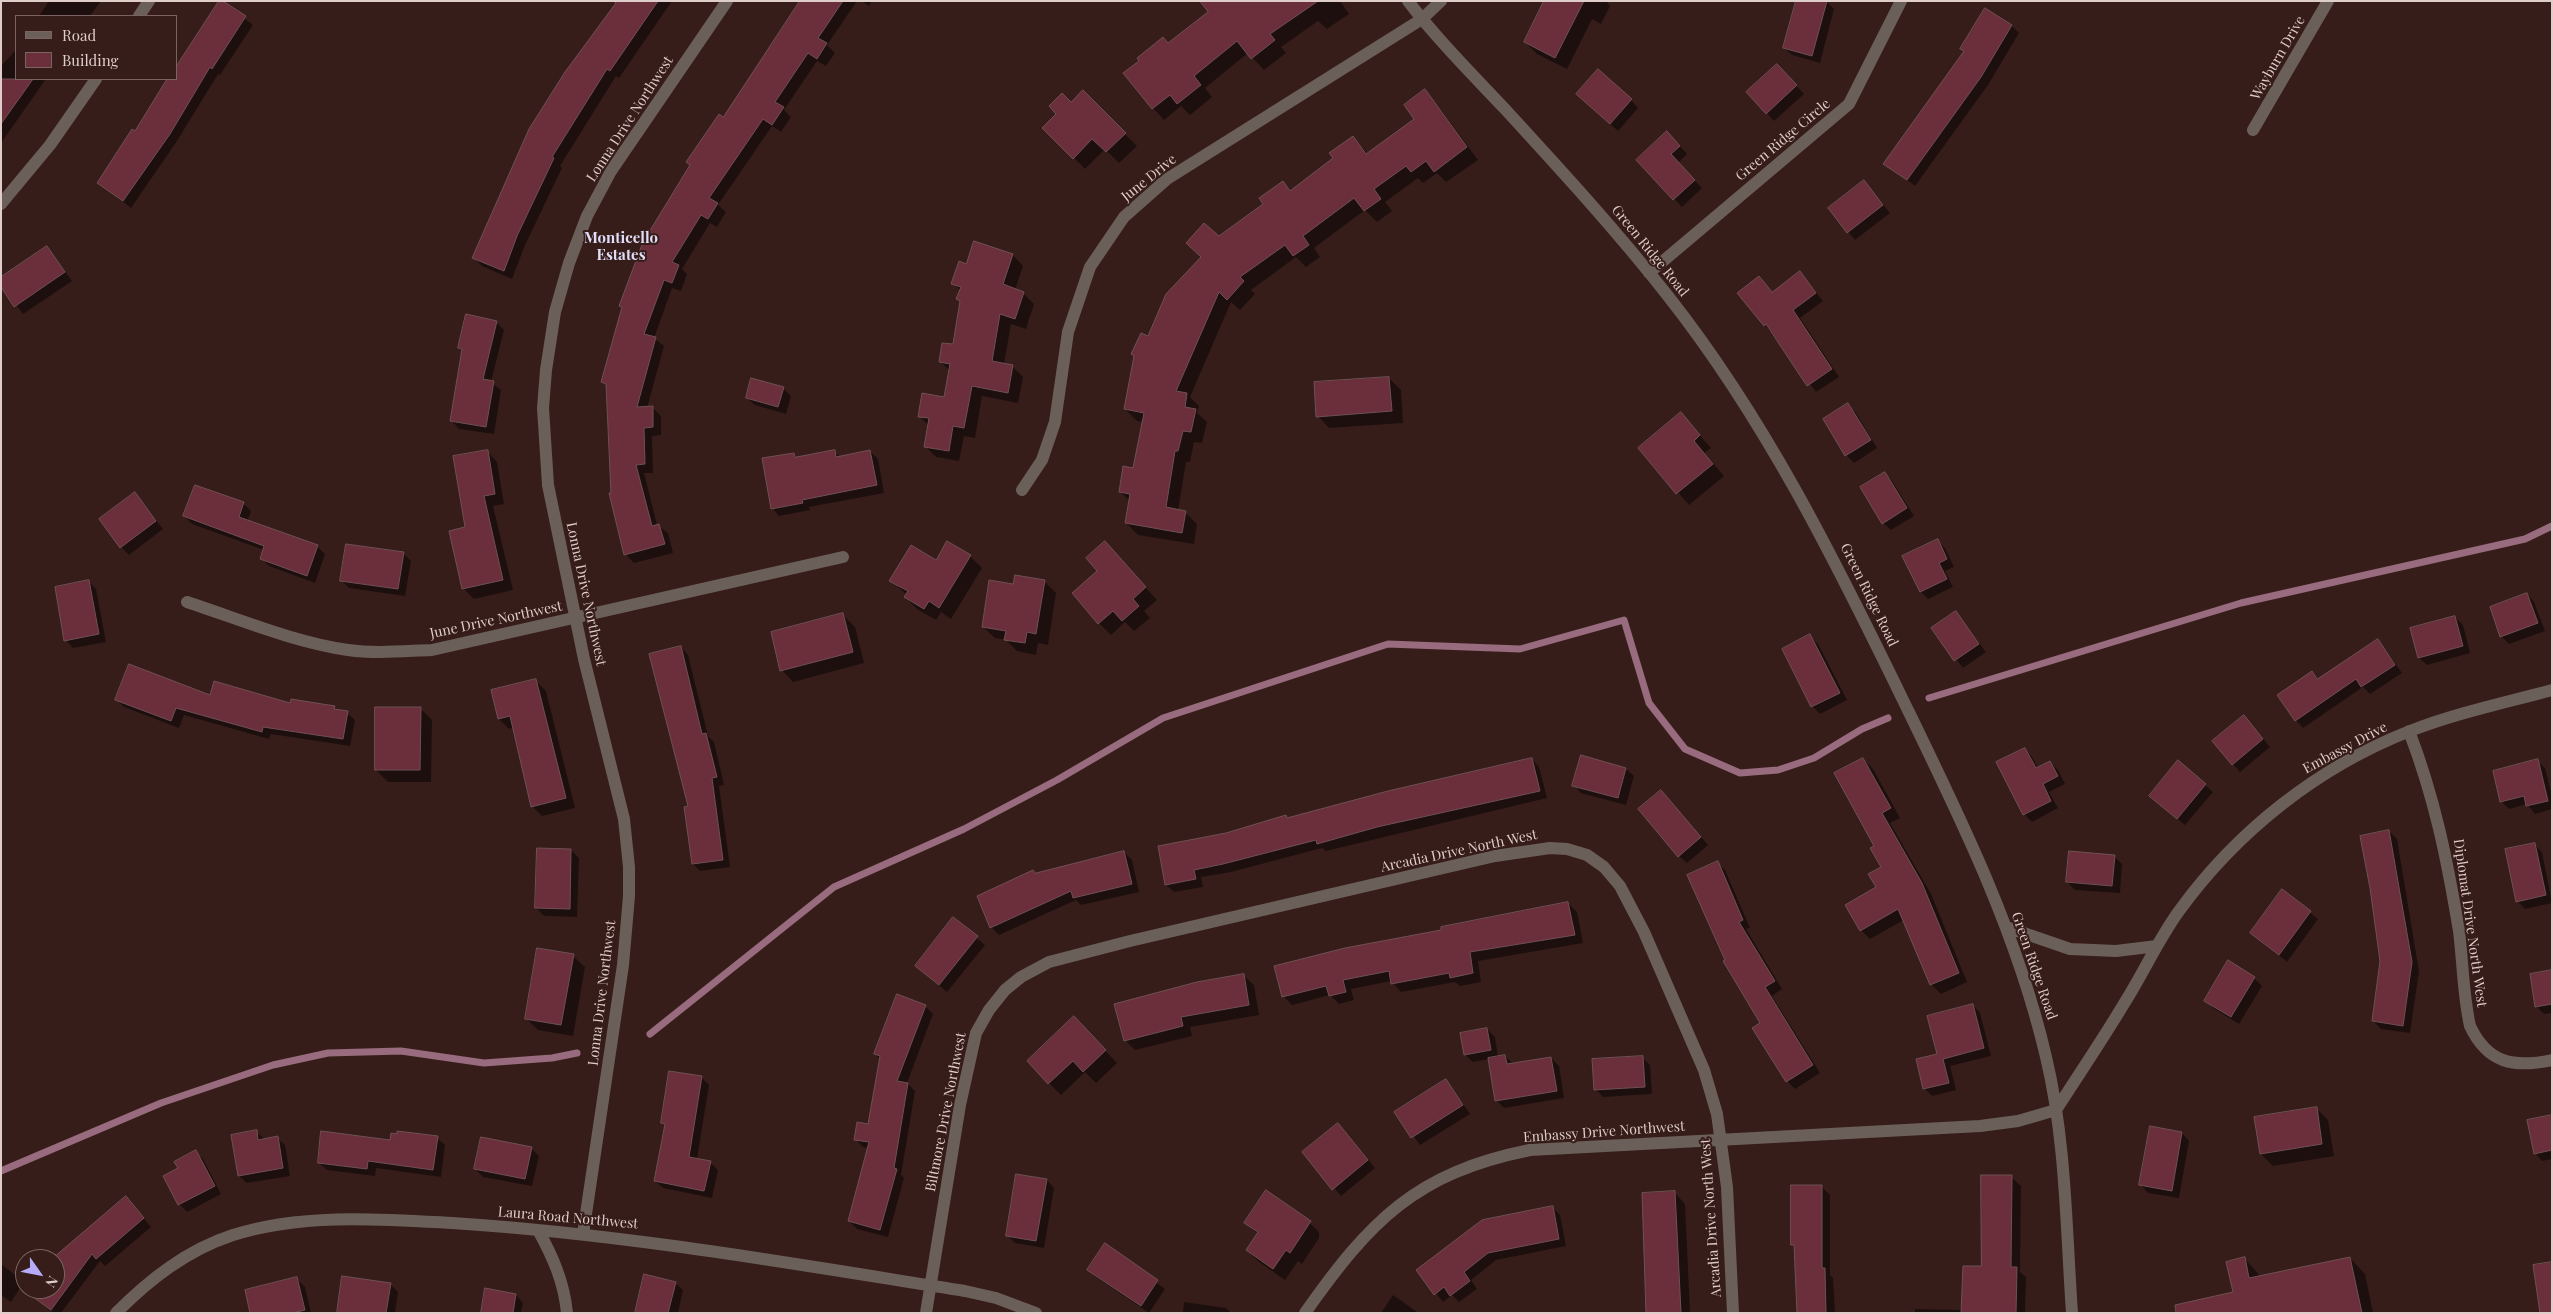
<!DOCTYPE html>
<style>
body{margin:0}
#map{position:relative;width:2553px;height:1314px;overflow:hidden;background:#371d19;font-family:"Playfair Display",serif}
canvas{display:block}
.frame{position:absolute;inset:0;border:2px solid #dfcdca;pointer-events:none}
.legend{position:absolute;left:15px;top:15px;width:162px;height:65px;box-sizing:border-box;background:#371d19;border:1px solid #7a6360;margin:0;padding:6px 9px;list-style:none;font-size:15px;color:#dfcdca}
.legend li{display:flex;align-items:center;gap:10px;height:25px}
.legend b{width:25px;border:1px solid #7a6360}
.north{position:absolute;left:15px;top:1249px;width:50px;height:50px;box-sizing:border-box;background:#371d19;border:1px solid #7a6360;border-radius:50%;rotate:123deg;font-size:14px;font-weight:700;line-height:20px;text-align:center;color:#dfcdca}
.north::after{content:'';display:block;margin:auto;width:18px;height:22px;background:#b6acf8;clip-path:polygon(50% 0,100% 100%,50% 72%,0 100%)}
</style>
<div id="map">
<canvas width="2553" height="1314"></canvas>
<div class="frame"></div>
<ul class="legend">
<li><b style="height:6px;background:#6b5f59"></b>Road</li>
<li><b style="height:14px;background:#6a2f3b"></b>Building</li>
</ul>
<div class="north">N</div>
</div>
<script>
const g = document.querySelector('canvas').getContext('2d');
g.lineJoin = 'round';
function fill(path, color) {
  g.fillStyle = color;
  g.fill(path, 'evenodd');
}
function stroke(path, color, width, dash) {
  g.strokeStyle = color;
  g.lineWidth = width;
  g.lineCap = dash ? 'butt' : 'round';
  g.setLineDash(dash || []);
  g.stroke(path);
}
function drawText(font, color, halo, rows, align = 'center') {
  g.font = font + ' "Playfair Display",serif';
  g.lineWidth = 4;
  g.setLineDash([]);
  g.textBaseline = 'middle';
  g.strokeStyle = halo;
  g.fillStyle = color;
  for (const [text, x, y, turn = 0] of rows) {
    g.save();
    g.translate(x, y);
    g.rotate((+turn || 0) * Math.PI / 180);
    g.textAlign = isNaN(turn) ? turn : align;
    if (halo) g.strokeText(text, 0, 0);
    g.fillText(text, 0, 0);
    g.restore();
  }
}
fill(new Path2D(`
 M49,1h52l-11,15h-51z
 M221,1l32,24 -33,50 -2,-1 -41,67 -46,67 -32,-25 37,-50 35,-54h5z
 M618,1h54l-53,77 -3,-2 -56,90 2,2 -37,77 -13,34 -30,-13 -9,-9z
 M802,1h55l-30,44 8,8 -9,13 -9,-5 -33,49 7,7 -10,15 -9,-6 -54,79 8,7 -9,15 -7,-4 -28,46 5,5 -6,17 -9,-3 -18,50 10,8 -17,62 5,-1 9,9v19l-9,1 1,37h-9l13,52 11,8 5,20 -39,10 -9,-9 -13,-60 -4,-107 -5,-5 20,-74 -3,-3 103,-186z
 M862,1h10l-3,5z
 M1216,1h124l9,13 -22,15 -9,-8 -37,26 5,6 -22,17 -16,-17 -43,35 7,9 -22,18 -9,-9 -17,14 -11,-12 16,-64 41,-32z
 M1546,1h60l4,5 -9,18 -9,-5 -25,50 -30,-15 -12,-12z
 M1827,2l7,7 -14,54 -28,-8 -8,-7z
 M1985,10l27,16 7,7 -31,52 -73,101 -30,-23 80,-111z
 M16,50v29h30l-45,64v-77z
 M1777,65l27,29 -30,27 -7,-8z
 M1425,91l11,12 42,57 -32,22 -9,-9 -14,10 -5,-5 -33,24 7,9 -15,11 -12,-12 -51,38 6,9 -14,10 -10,-10 -45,33 4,4 -15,16 -9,-8 -41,95 9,9 -2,7 10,9 -5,21 -8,-1 -4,20h-4l-8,49 7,1 12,12 -3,20 -56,-9 -12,-12 4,-22 -10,-9 14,-23 9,-47 -6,-1 -12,-12 23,-71 71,-100 46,-34 18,-21 9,9 43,-33 18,-22 15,17 48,-35z
 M1083,92l54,54 -18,17 -14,-14 -20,20 -41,-41z
 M1631,100l7,8 -20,23 -33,-30z
 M1675,141l12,13 -9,9 24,25 -20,19 -44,-47z
 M1871,190l19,23 -35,27 -26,-31z
 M975,242l38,13 10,11 -8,24 8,3 11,11 -8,25 -15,-5 -7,40 8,2 11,11 -5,26 -36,-7 -7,42 -11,-2 -5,25 -23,-4 -11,-11 4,-20 -10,-10 26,-18 5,-27 -10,-10 14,-15 7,-44 -3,-3 3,-8 -8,-8 14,-18z
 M47,248l25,33 -49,33 -22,-29z
 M1799,272l24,29 -23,17 39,59 -23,15 -51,-67 7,-32z
 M496,322l8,8 -13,52 10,8 -7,44 -35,-5 -7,-8 11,-69 -4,-4z
 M1389,378l12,12 2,33 -74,5 -11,-12z
 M783,388l8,8 -5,18 -31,-9 -8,-7z
 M1848,405l8,8 21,35 -23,15 -8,-8z
 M1681,414l30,34 -7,5 20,23 -35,29 -50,-57z
 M487,451l10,11 7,42 -11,2 20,84 -39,9 -10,-10 -14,-57 16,-4z
 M834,451l6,6 30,-6 8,8 6,34 -75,14 1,3 -31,6 -7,-8 22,-54 4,4z
 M1885,473l7,8 22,35 -23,14 -8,-7z
 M195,486l49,18 7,7 -4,11 71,25 7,7 -10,29 -46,-17 -8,-8 3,-8 -72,-26 -8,-8z
 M135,494l28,35 -34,26 -8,-8z
 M1937,540l8,8 9,19 -9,4 8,16 -25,12 -7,-7 -17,-35z
 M1108,546l49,54 -13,11 6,7 -16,13 -9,-9 -14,13 -12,-12v-52z
 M403,553l8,8 -6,35 -56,-8 -8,-8z
 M970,556l12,12 -31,51 -10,-7 -5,8 -19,-11 -12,-12 2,-2 -16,-15 45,-18z
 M1044,581l12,12 -8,52 -10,-2 -2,12 -19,-4 -11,-11 -11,-2 -12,-11 31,-42z
 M89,582l7,7 10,53 -33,6 -7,-8z
 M2527,594l7,8 11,29 -36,13 -8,-8z
 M1956,613l30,39 -23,16 -30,-39z
 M843,615l12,12 9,36 -71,19 -11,-12z
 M2455,617l8,8 7,28 -43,12 -8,-7z
 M1810,636l8,8 29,56 -27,14 -8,-8z
 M2378,640l24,33 -32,21 -7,-7 -60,41 -7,-8 16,-47 7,7z
 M681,647l7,8 20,81 6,6 10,43 -5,1 11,81 -30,4 -7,-7z
 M536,681l10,10 29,117 -33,8 -10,-10 -18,-79 -5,2 -10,-10z
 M117,700l217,7 4,4 9,2 8,7 -5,26 -79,-12 -2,5 -85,-24 -5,13 -55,-21z
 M420,708l12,12 -1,62h-43l-12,-12z
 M2251,724l19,23 -30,25 -7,-8z
 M2025,749l7,8 6,11 12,-6 8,8 7,14 -16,8 9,16 -26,14 -8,-8z
 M1582,757l44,12 8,7 -8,29 -45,-12 -7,-8z
 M1532,759l7,8 8,31 -221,53 -4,-3 -91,24 -30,5 2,10 -29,5 -8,-7 60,-51 60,-17 2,2z
 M1863,759l10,10 27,49 -10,5 41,71 36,88 -26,12 -10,-10 -27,-64 -34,19 -9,-9 17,-42 4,-21 -7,-20z
 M2537,761l8,7 7,28v13l-17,5 -8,-10 -18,5 -8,-8z
 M2205,785l8,7 -28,33 -27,-22z
 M1668,799l40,46 -21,18 -8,-7z
 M2389,831l8,8 22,132 -9,62 -29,-4 -8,-8 9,-60z
 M2534,844l8,8 10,51 -27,6 -8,-8z
 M571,850l8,8 -2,59 -33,-1 -8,-8z
 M1124,852l8,8 7,32 -58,13 -5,-5 -77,35 -8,-8 44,-53z
 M2114,856l8,8 -2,29 -45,-3 -8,-8z
 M1717,863l8,7 25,58 -4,1 36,60 -10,7 48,77 -25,16 -8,-8 -33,-53 8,-5z
 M2282,891l36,28 -31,43 -35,-29z
 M1568,903l9,9 6,31 -105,18 3,21 -21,4 -5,-4 -54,10 -10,-11 -40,8 3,11 -15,4 -9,-9 -38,10 -9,-9z
 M953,919l32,26 -38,47 -31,-26z
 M573,956l12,11 -12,69 -35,-6 -12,-12z
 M2229,962l25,16 8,8 -23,38 -26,-16 -8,-8z
 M2552,971v42l-8,1 -8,-8z
 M1243,975l11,10 5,30 -69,12 2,9 -57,14 -10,-10z
 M1973,1005l7,8 11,43 -41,10 6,24 -24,6 -8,-8 14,-33z
 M925,1006l8,8 -26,69 8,8 -14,84 3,3 -16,59 -31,-8 -8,-8 20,-73 -6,-1 -7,-7 13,-14 11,-67 -5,-5z
 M1487,1029l8,8 3,20 7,-1 8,8 38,-6 8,8 5,32 -60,10 -8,-8 -7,-41 -16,3 -8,-7z
 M1086,1030l31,33 -21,20 -11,-11 -24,23 -12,-12z
 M1643,1058l7,7 2,29 -49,3 -8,-8z
 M701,1077l8,8 -12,74 13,3 8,8 -6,28 -49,-10 -8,-7 11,-55 -4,-3z
 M1446,1080l24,34 -50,31 -24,-33z
 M2316,1108l12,12 6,36 -61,10 -12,-12 -5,-36z
 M2552,1116v43l-10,2 -7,-8z
 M256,1131l8,8 13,-1 8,7 5,31 -43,7 -8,-7z
 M1345,1132l30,36 -34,28 -37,-44z
 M2182,1133l7,8 -10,57 -31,-5 -7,-8z
 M437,1138l8,7 -4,32 -65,-9 -1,8 -48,-6 -8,-7 72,-22z
 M531,1148l8,8 -7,30 -49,-9 -8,-8z
 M195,1152l8,7 18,35 -34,18 -8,-8 -14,-27 15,-8z
 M2011,1177l10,9 -1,86 6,5 -1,36h-110v-4l48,1 19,-43z
 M1047,1180l7,8 -10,60 -29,-5 -8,-8z
 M1821,1186l9,9v80l3,3 2,35h-36l-3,-65 -4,-3z
 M1675,1193l10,11 5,109h-43z
 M133,1206l18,21 -46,39 -5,-5 -39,52h-7l-26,-22 2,-2h25v-30h-3z
 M1552,1207l8,8 6,31 -70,14 -25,20 6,9 -18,13 -7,-7 -9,7 -25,-31z
 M1307,1220l12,12v6l-17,26 -4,-3 -13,19 -26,-18 -12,-12 11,-16 -12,-11z
 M1105,1245l60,44 -16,24 -53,-36 -8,-8z
 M2350,1258l15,16 8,39h-194l55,-20 11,-34 16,18z
 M1,1264l23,18 -13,20 -10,-7z
 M297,1279l8,8 6,26h-60z
 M675,1283l8,7 -5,23h-42z
 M390,1284l8,8 -3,21h-57z
 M516,1295l7,8 -2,10h-39z
 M1393,1295l24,17v1h-36z
 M1184,1302l42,6 5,5h-48z`), '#0007');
stroke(new Path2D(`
 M1929,698l312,-95 284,-64 27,-13
 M650,1034l184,-147 130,-58 93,-49 106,-62 225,-74 132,5 104,-29 25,83 36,46 55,24 38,-3 36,-12 48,-29 26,-11
 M1,1171l160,-68 112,-38 55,-12 73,-2 83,12 68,-5 25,-5`), '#986b7e', 7);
const building = new Path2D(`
 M219,1h4l23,15 -34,53 -2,-2 -40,67 -47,67 -26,-18 35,-54 3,2 32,-52h9v-12z
 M613,1h45l-48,70 -3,-2 -55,88 2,1 -37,78 -13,35 -32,-13 57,-129 36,-57 51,-69z
 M800,1h43l-25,37 9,5 -10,16 -9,-6 -33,49 9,5 -12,18 -9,-6 -54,79 9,5 -10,16 -7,-4 -29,47 7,3 -7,18 -8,-3 -20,54 12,3 -19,70 16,-1v21l-9,1 1,36 -9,1 16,61 7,-2 6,20 -41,11 -15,-62h2l-5,-109 -5,-2 21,-75 -3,-1 24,-64 47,-77 -4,-3 33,-48 4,3z
 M1200,1h118l-48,33 5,6 -24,19 -14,-18 -43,35 7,9 -24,19 -7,-9 -18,14 -29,-36 16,-12 -2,-3 26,-21 5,6 40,-31z
 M1544,1h40l-29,57 -31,-16z
 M1796,1h31l-15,55 -29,-8z
 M1985,8l27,17 -31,52 -74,103 -24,-16 81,-113 -4,-2z
 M1777,64l20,21 -31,29 -20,-22z
 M1598,69l34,30 -22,25 -34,-30z
 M1,79h32l-32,45z
 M1425,89l42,58 -33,25 -8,-11 -15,11 -5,-6 -32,23 7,10 -17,12 -10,-13 -51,38 6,9 -16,11 -8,-11 -45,32 4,4 -17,19 -8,-8 -43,99 11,2 -2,14 11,2 -5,23 -8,-1 -5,20h-3l-9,56 20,4 -4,22 -57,-10 5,-29 -11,-2 4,-26 10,2 11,-55 -20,-4 10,-53 -3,-2 10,-21 7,3 18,-42 35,-37 -15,-14 18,-20 15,13 44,-32 -4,-6 24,-17 7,10 43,-33 -4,-5 24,-17 13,18 48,-35 -10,-14z
 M1083,90l43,43 -20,19 -14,-13 -19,20 -31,-31 14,-14 -7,-8 13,-13 9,9z
 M1667,131l13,15 -9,8 24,26 -22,20 -37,-40z
 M1864,180l19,25 -36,28 -19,-25z
 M974,241l39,13 -10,30 21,8 -9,27 -15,-5 -8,47 21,4 -5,28 -36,-7 -8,42 -11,-2 -4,25 -25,-4 5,-29 -11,-1 4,-24 22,4 6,-33 -11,-2 3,-19 11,1 7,-43 -4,-2 5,-12 -10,-3 8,-23 7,3z
 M47,246l18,26 -51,35 -13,-20v-10z
 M1800,271l16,22 -23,17 39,59 -25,17 -41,-62 -2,2 -27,-33 22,-17 13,16z
 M466,314l31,7 -14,58 11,2 -8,46 -36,-6 12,-72 -4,-1z
 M1389,377l3,34 -76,6 -2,-35z
 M751,378l33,9 -6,20 -32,-9z
 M1848,403l23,37 -26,16 -22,-37z
 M1681,412l19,23 -6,6 19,23 -37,30 -38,-46z
 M488,450l7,44 -11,2 19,84 -41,9 -13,-58 16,-4 -12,-71z
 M835,450l1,7 34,-7 7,35 -75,15 1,3 -32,6 -9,-51 32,-5 1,4z
 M1885,472l22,36 -25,16 -22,-37z
 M195,485l49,17 -5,15 79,28 -11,31 -47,-17 4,-13 -81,-30z
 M135,492l21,29 -36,27 -21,-29z
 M1938,539l9,20 -8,4 8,16 -27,13 -18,-36z
 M947,541l24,14 -32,53 -10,-7 -5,8 -20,-12 4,-6 -19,-10 22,-36 25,15z
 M1105,541l41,46 -13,12 6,7 -17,15 -9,-10 -15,13 -26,-31 25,-22 -11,-13z
 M346,544l58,8 -6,37 -58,-8z
 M1015,575l30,5 -9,54 -9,-2 -2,11 -21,-3 2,-9 -24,-4 7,-47 24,4z
 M89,580l10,54 -35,7 -9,-54z
 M2527,593l11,30 -38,14 -10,-30z
 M1956,611l23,33 -25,17 -23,-33z
 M843,613l10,39 -73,19 -9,-39z
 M2455,616l8,30 -45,12 -8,-30z
 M1810,634l30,59 -29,14 -29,-58z
 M2378,639l17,26 -34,22 -5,-8 -61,42 -18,-26 35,-24 5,8z
 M681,646l21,88 4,-1 11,44 -5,1 11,82 -31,4 -8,-57 4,-1 -39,-152z
 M129,664l81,31 4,-14 76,22 1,-4 44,7 -1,3 14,2 -5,28 -80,-12 -1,5 -86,-24 -5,13 -56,-21z
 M536,679l30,119 -35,9 -21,-91 -12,3 -7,-29z
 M375,707h46l-1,63h-45z
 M2244,715l19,24 -31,26 -20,-24z
 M2025,748l11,20 14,-7 8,15 -15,8 8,17 -28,14 -27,-53z
 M1581,755l45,13 -8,30 -46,-12z
 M1532,758l8,33 -163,36 -60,17 -1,-4 -93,24 -29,6 2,9 -31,6 -7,-39 68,-13 60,-18 1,3 101,-27z
 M1863,758l28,50 -9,5 40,70 37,90 -29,12 -32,-76 -38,22 -15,-26 31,-18 -8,-13 13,-7 -11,-19 4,-2 -40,-73z
 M2538,759l10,42 -22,5 -2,-10 -24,6 -7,-31z
 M2178,760l28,24 -29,35 -28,-23z
 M1661,790l40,47 -23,20 -40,-48z
 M2389,830l23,132 -9,64 -31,-5 8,-60 -10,-73 -10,-52z
 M2535,843l11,52 -30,7 -11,-53z
 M537,848l34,1 -1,60 -35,-1z
 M1124,851l8,33 -59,14 -2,-7 -81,37 -13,-32 56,-26 2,3z
 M2069,851l46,4 -3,31 -46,-4z
 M1718,861l25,59 -4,2 36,59 -10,6 48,78 -27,17 -34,-54 8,-5 -37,-62 2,-1 -38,-85z
 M2282,889l29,22 -32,44 -29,-22z
 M1568,902l7,33 -105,17 3,21 -23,5 -1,-5 -58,11 -2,-13 -46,9 3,12 -17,4 -3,-10 -44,11 -8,-31 71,-18 96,-18v-3z
 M953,917l25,19 -39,49 -24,-19z
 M537,948l37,6 -13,71 -36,-6z
 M2228,960l27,17 -24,40 -27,-16z
 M2552,970v34l-17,3 -5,-33z
 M1244,974l5,31 -68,12 2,9 -59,15 -10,-37 83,-22z
 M897,994l29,11 -29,76 11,2 -14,85 3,1 -17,61 -32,-9 21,-79 -15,-2 3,-18 11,2 12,-68 -6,-2z
 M1973,1004l11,44 -41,11 6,24 -26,6 -7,-30 21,-5 -10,-38z
 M1074,1016l32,34 -23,22 -10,-11 -25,23 -21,-23z
 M1487,1028l4,22 -27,5 -4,-22z
 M1505,1055l2,9 44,-7 6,34 -62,10 -7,-43z
 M1643,1056l2,31 -51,3 -2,-31z
 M669,1071l33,5 -13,81 22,4 -7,30 -50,-10 11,-57 -4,-1z
 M1446,1079l17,26 -52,33 -17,-26z
 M2317,1107l5,37 -62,10 -6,-37z
 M2552,1115v35l-18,4 -7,-34z
 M1338,1123l30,37 -36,30 -30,-38z
 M2150,1126l32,6 -10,59 -33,-6z
 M257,1130l1,10 20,-4 5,32 -45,8 -7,-41z
 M321,1131l69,9 1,-7 6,1v-3l41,5 -5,34 -65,-9 -1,8 -49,-6z
 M481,1137l51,10 -7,32 -51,-10z
 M196,1150l19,36 -37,19 -15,-29 15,-8 -4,-6z
 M1016,1174l31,5 -11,62 -30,-5z
 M1981,1175h31l-1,92h6l-1,46h-55l2,-47h18z
 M1791,1185h31v83h3l1,45h-29l-3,-68h-3z
 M1266,1190l45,31 -21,32 -4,-3 -13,19 -27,-19 12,-18 -14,-9z
 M1675,1191l6,122h-35l-4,-120z
 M126,1196l18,22 -48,41 -4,-5 -41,56 -25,-18 2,-3h27v-30h-4l3,-5 2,1z
 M1553,1206l6,33 -71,14 -24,19 6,9 -20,15 -6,-9 -10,8 -18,-25 66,-50z
 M1105,1243l53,37 -17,26 -54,-36z
 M2245,1257l4,21 101,-21 12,56h-186l-1,-8 58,-13 -7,-30z
 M2552,1262v51h-12l-7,-48z
 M644,1274l32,8 -8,31h-33z
 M342,1276l49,7 -5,30h-49z
 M297,1277l8,33 -12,3h-43l-5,-23z
 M485,1288l31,6 -3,19h-32z`);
fill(building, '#6a2f3b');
stroke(building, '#6f5055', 1);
stroke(new Path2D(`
 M1408,1c29,38 63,72 96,107 56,61 112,122 164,188 97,123 167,264 235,404 56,115 114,232 143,357 20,83 20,171 26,256
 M139,16l10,-15
 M2253,130l75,-129
 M1,204l49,-59 46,-66
 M1649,273l200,-169 52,-103
 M1022,490l20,-30 13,-38 13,-90 22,-65 34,-50 43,-38 255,-160 19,-18
 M187,602c52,17 106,40 161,48 28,4 56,1 84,0l411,-93
 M2409,731c26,68 38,128 50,200 4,32 4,64 11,95 18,38 44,42 82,34
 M2006,927l64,22 46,2 41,-5
 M538,1230c15,27 26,52 29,83
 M583,1234l40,-269 6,-69v-29l-5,-48 -40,-160 -36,-174 -5,-77 3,-38 9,-58 14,-49 18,-47 24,-45 116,-170
 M116,1313c34,-34 71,-63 117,-78 69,-22 148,-16 219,-12 173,11 342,41 513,68l31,7 40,15
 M926,1313l34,-208 16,-72 13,-23 16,-20 16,-13 28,-15 81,-21 365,-85 55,-8 17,1 20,6 17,12 16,19 24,46 60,138 13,44 10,73 6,126
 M1305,1313c65,-92 110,-140 225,-163l450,-24 38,-5 38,-11c23,-36 47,-71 69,-108 19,-30 33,-62 54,-91 58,-80 139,-144 231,-180 46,-18 94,-28 142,-41`), '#6b5f59', 12);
drawText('14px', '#dfcdca', '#371d19', [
 ["Wayburn Drive",2278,58,-60],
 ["Lonna Drive Northwest",630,119,-57],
 ["Green Ridge Circle",1783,140,-40],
 ["June Drive",1149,178,-39],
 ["Green Ridge Road",1650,251,51],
 ["Lonna Drive Northwest",586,594,78],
 ["Green Ridge Road",1869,595,64],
 ["June Drive Northwest",496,620,-12],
 ["Embassy Drive",2345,748,-28],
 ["Arcadia Drive North West",1459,851,-12],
 ["Diplomat Drive North West",2470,923,82],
 ["Green Ridge Road",2034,966,71],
 ["Lonna Drive Northwest",602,993,-83],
 ["Biltmore Drive Northwest",946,1112,-79],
 ["Embassy Drive Northwest",1604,1132,-4],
 ["Laura Road Northwest",568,1218,5],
 ["Arcadia Drive North West",1711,1218,-94]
]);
drawText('bold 15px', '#dfddfa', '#371d19', [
 ["Monticello",621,238],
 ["Estates",621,255]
]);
</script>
